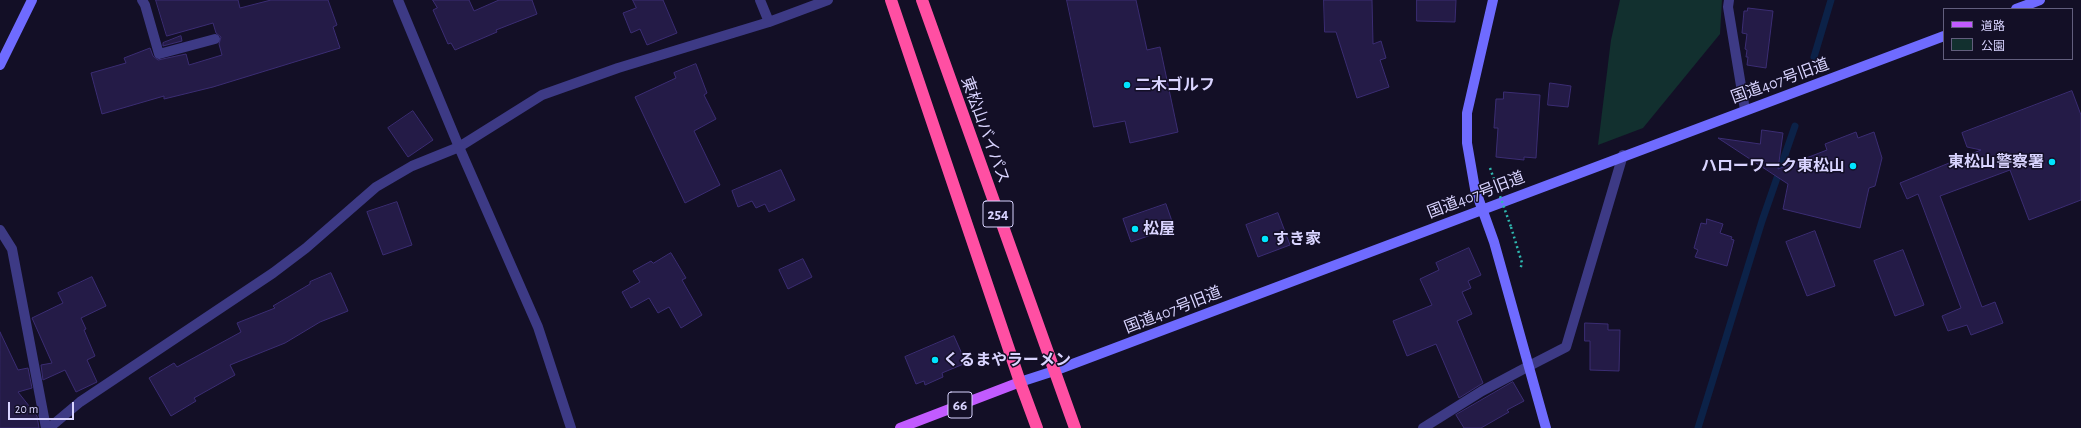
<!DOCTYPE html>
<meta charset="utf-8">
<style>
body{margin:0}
#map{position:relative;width:2081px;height:428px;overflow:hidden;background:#130f26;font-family:"Alegreya Sans","Noto Sans JP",sans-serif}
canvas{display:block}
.legend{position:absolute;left:1943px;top:8px;width:130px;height:52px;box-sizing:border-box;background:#130f26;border:1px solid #625e7d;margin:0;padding:5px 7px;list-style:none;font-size:12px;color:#d9d4ff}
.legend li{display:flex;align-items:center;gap:8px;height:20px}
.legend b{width:20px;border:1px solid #625e7d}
.scale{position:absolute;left:8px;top:402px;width:66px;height:18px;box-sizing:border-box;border:2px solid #d9d4ff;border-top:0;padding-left:5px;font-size:12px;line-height:14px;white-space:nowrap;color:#d9d4ff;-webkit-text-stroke:3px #130f26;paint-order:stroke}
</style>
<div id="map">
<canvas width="2081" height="428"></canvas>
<ul class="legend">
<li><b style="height:5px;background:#c25bff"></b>道路</li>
<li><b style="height:11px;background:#12302f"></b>公園</li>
</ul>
<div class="scale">20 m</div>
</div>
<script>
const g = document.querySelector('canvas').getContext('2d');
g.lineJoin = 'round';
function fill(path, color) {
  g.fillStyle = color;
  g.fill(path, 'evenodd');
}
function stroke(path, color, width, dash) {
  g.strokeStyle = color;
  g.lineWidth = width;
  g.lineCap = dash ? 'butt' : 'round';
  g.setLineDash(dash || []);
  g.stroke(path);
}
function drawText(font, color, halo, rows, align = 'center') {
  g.font = font + ' "Alegreya Sans","Noto Sans JP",sans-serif';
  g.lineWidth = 3;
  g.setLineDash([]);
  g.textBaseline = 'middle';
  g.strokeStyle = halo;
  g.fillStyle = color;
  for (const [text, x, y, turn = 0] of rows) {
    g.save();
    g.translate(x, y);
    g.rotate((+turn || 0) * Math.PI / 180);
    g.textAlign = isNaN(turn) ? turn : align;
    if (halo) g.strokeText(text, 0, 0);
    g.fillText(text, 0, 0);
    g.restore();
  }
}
fill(new Path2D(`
 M1620,0h102l-2,34 -77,94 -45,17 13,-105z`), '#12302f');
stroke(new Path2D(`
 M1814,57l17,-57
 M1698,428l64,-207 33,-95`), '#0c2248', 7);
const building = new Path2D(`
 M156,0h82l2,8 31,-8h57l9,25 -4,2 7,21 -127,39 -49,12v-3l-62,18 -11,-41 35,-10 -2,-5 26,-10 3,8 5,4 28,-6 3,11 33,-10 -3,-11 2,-7 -5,-4 -3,-10 -46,13z
 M433,0h36l5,11 25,-11h33l5,14 -41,16 1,2 -42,18 -4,-7 -3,1 -15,-34 4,-2z
 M633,0h30l14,33 -30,12 -7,-16 -9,4 -8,-20 13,-5z
 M1067,0h69l11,50 13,-3 18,85 -48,11 -5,-22 -31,6z
 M1324,0h48l1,44 8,-3 5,17 -6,2 9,27 -32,11 -21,-66h-11z
 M1417,0h39l-1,22 -38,-1z
 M1748,8l25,3 -7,57 -19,-3 1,-8h-2l1,-7 -2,-1 2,-15 -5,-1 2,-22h3z
 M181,36l1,5 -19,5v-3z
 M696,64l11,29 -3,2 12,24 -22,12 26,54 -35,18 -50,-106 41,-19 -2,-5z
 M1550,83l21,3 -3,21 -20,-2z
 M2072,91l9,24v85l-52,20 -19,-50 -70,26 42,111 13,-5 8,21 -32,12 -4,-10 -19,6 -6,-15 19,-8 -43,-114 -11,5 -7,-16 81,-33 -14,-3 -5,-14z
 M1504,92l36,3 -4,63 -12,-1v3l-28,-3 2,-29h-4l2,-29h7z
 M413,111l20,29 -25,17 -20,-29z
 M1762,130l21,3 -5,36 49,-19 -2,-6 31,-12 2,6 16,-6 8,26 -7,28 -6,2 -9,40 -77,-19 5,-25 -70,-46 42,6z
 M781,170l14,30 -26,12 -4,-8 -9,4 -4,-7 -14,6 -6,-16z
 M397,202l15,43 -29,10 -16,-43z
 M1166,204l8,23 -43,15 -8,-23z
 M1278,213l12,32 -32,12 -12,-32z
 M1707,219l16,5 -3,9 12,4 -1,2 3,1 -7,26 -32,-9 3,-7 -4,-2 7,-25 5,1z
 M1815,231l20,55 -28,10 -21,-54z
 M1469,248l12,27 -13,6 3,7 -9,4 10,22 -15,7 26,62 -24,15 -23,-54 -29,12 -14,-35 39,-16 -12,-26 19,-9 -3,-7z
 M1903,250l21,55 -29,11 -21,-55z
 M671,253l15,25 -4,2 20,35 -21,13 -12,-21 -11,6 -9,-15 -18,10 -9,-16 18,-10 -7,-11 18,-10 2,2z
 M803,259l9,18 -24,12 -9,-19z
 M331,273l17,38 -28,11 -35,21 -55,22 5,10 -41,23 2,3 -25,15 -22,-38 25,-15 3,4 64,-35 -4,-9 38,-15 -2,-2 37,-22v-2z
 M92,277l14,29 -25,12 5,11 -2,1 11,26 -8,4 10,22 -21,10 -11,-22 -22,10 -2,-15 11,-2 -20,-45 31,-15 -5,-10z
 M1585,323l23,1v6h12l-1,41 -29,-1v-29h-5z
 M0,332l18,38 10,-2 4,20 -14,4 19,24 2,12h-39z
 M954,336l12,27 -24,10 1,4 -18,8 -1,-4 -8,3 -11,-27z
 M1513,382l11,19 -17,9 2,2 -28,16h-17l-8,-13z`);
fill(building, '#241b47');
stroke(building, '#3b2d73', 1);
stroke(new Path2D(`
 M1511,227l11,36 -2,7`), '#2fb8b0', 2.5, [2, 3]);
stroke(new Path2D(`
 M1729,0l-1,7 17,103
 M1529,366l37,-19 57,-192`), '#3d3a85', 10);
stroke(new Path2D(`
 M142,0l3,5 14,49 56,-15
 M398,0l61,147 79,180 33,101
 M760,0l9,22
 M0,230l12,19 34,179
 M49,428l31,-26 193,-129 33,-25 70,-61 36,-21 47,-19 83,-52 76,-27 151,-46 59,-22
 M1423,428l59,-37 47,-25`), '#3d3a85', 10);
stroke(new Path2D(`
 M1493,0l-26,113v30l8,46 19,53 52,186
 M2016,9l24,-9
 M0,65l32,-65
 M1020,382l34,-11 890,-335`), '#6f6bff', 10);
stroke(new Path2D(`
 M900,428l120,-46`), '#c25bff', 10);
stroke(new Path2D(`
 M891,0l129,382 17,46
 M922,0l153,428`), '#ff4fa3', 12);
stroke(new Path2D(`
 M1490,168l21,59`), '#2fb8b0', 2.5, [2, 3]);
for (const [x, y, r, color] of [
 [1127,85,4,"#00e5ff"],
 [2052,162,4,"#00e5ff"],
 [1853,166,4,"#00e5ff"],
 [1135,229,4,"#00e5ff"],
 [1265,239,4,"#00e5ff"],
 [935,360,4,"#00e5ff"]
]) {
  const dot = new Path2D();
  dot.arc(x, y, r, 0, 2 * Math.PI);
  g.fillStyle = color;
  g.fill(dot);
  stroke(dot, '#130f26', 1.5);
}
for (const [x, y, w] of [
 [998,214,30],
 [960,405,24]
]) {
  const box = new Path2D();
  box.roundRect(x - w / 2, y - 13, w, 26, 3);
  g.fillStyle = '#130f26';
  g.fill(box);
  stroke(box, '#d9d4ff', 1);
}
drawText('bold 15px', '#d9d4ff', null, [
 ["254",998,214],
 ["66",960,405]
]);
drawText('16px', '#d9d4ff', '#130f26', [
 ["国道407号旧道",1780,81,-20],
 ["東松山バイパス",985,130,70],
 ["国道407号旧道",1476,195,-21],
 ["国道407号旧道",1173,310,-21]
]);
drawText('bold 16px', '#d9d4ff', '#130f26', [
 ["二木ゴルフ",1135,85],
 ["東松山警察署",2044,162,"right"],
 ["ハローワーク東松山",1845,166,"right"],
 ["松屋",1143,229],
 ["すき家",1273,239],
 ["くるまやラーメン",943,360]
], 'left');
</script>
